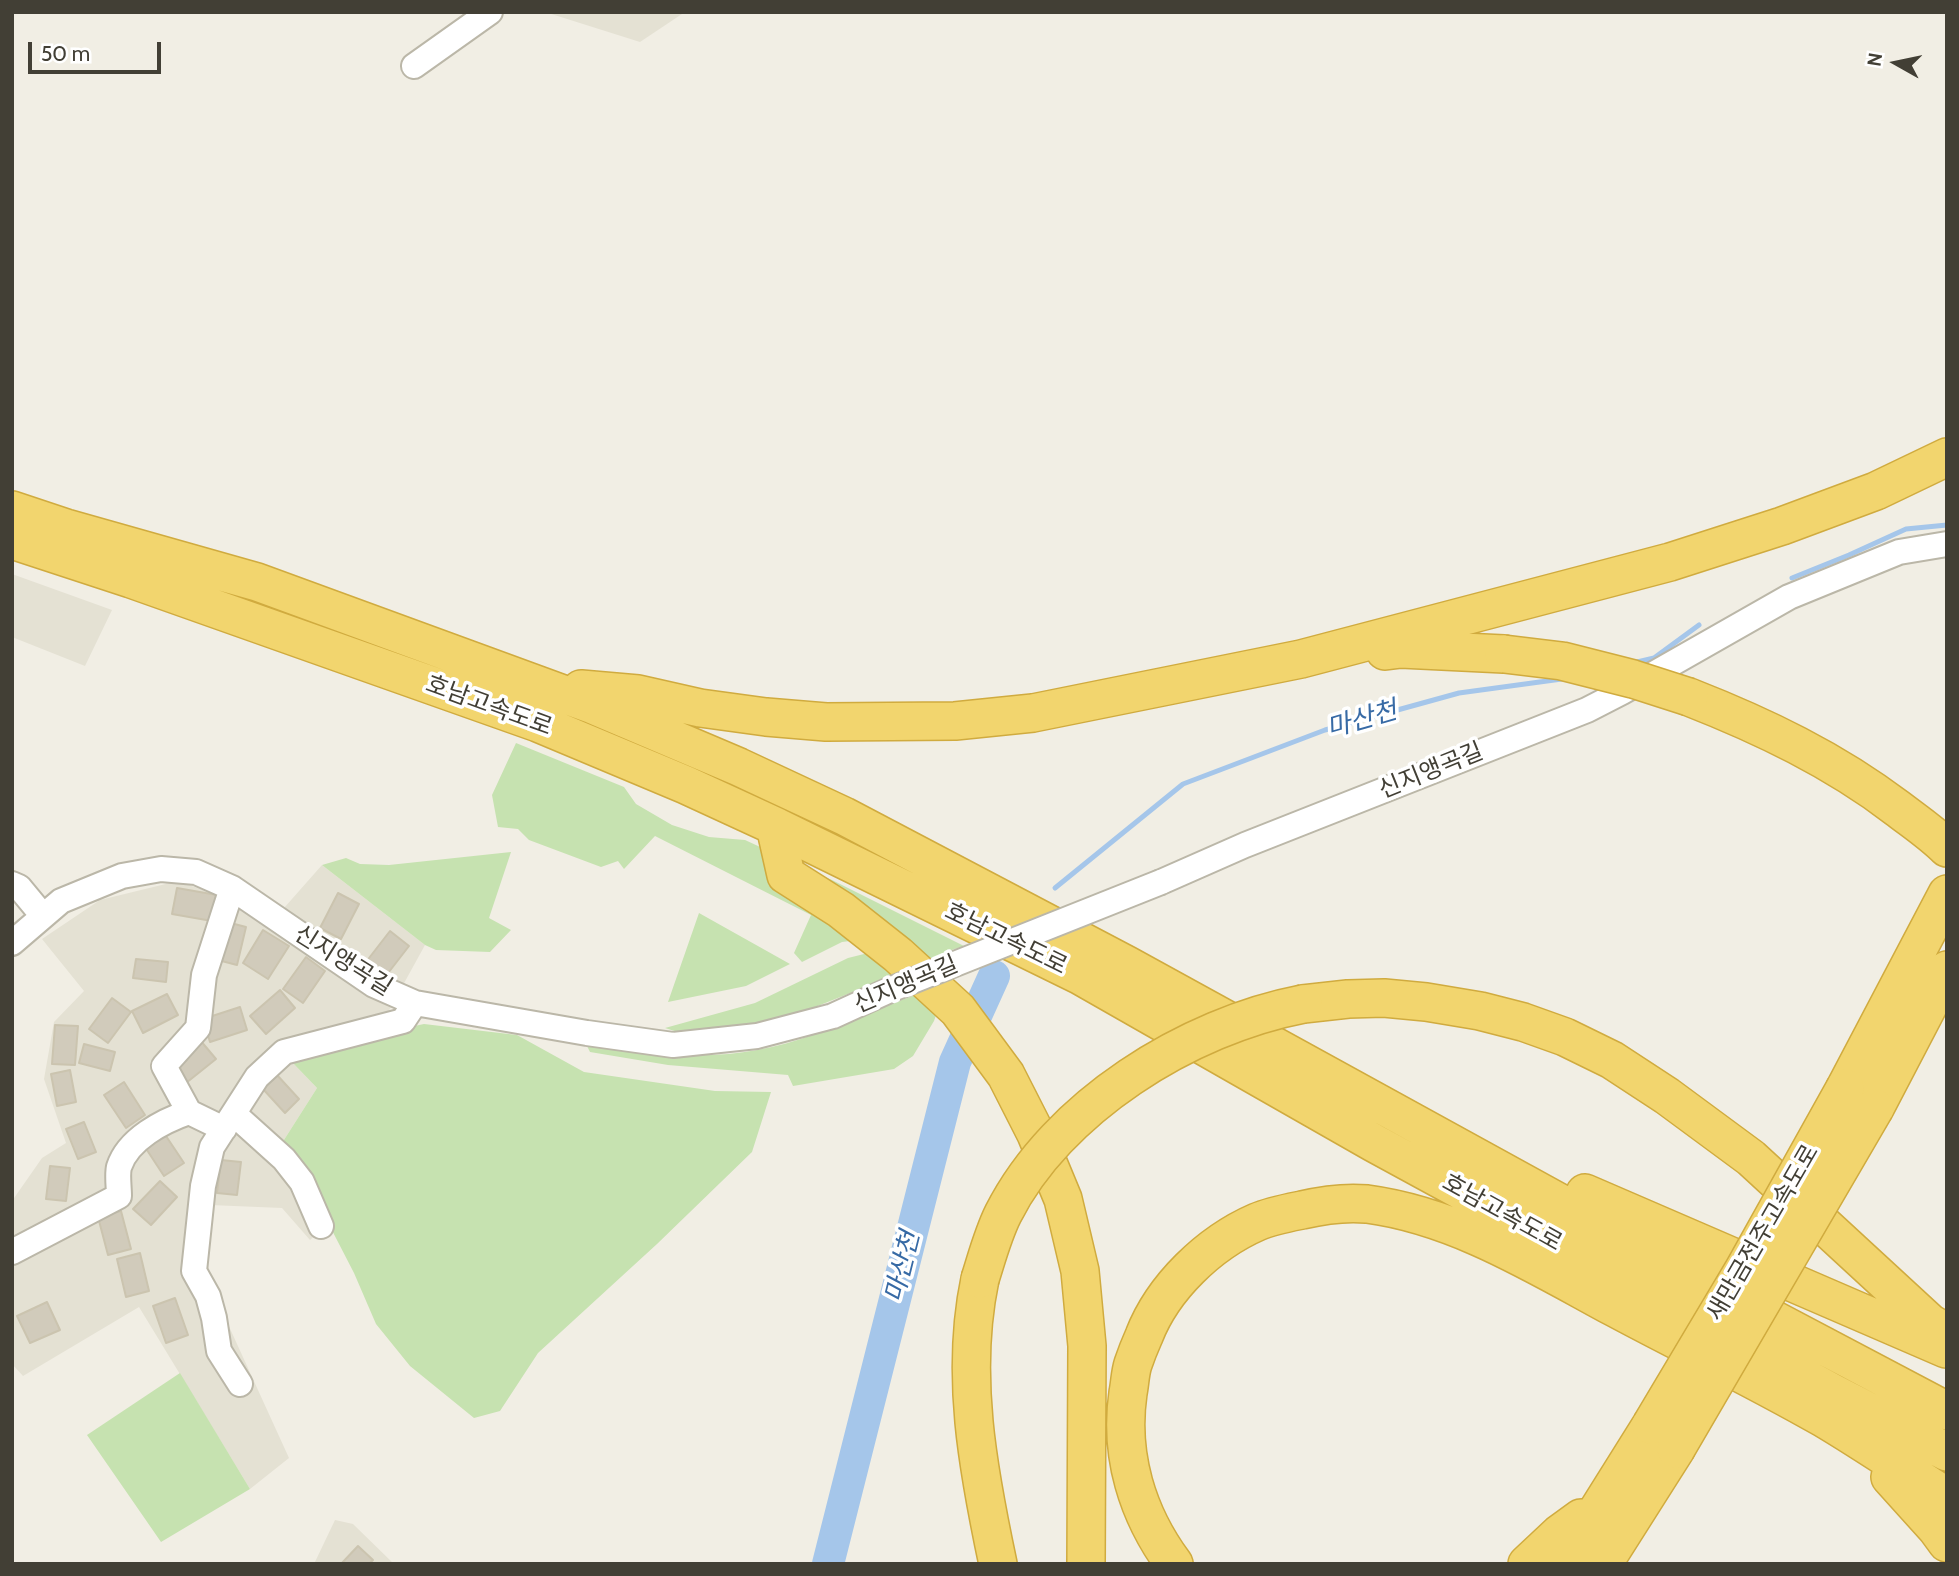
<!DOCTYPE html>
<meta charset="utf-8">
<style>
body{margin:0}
#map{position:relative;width:1959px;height:1576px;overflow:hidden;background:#f1eee4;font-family:Cabin,sans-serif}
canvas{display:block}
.frame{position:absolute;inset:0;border:14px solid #423f35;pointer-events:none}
.north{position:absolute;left:1861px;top:28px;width:70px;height:70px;-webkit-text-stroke:5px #fff;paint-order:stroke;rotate:279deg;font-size:19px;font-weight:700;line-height:28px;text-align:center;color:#423f35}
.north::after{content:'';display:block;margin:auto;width:24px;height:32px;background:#423f35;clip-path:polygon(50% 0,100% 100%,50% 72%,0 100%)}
.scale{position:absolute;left:28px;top:42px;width:133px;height:32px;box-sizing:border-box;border:4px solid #423f35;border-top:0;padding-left:9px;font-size:21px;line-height:24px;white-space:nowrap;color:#423f35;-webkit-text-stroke:5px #fff;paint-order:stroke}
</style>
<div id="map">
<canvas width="1959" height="1576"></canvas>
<div class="frame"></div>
<div class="north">N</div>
<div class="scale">50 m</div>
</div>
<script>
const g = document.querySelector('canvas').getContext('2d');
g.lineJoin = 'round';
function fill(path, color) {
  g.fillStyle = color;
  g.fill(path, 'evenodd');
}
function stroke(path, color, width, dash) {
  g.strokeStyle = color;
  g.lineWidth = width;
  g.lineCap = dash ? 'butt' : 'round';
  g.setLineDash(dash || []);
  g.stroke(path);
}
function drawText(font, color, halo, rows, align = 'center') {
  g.font = font + ' Cabin,"Noto Sans KR",sans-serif';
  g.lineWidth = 7;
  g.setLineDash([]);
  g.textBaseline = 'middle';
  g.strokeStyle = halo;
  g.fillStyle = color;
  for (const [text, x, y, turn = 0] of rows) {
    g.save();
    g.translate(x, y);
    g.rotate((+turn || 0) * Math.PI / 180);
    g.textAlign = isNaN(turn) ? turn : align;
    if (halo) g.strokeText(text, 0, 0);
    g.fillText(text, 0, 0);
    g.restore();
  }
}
fill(new Path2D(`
 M545,12h140l-45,30z
 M12,574l100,36 -27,56 -73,-29z
 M322,865l103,80 -39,71 -96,44 27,28 -35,55 36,90 -8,7 -28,-32 -72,-3 -5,36 6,46 78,171 -39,31 -111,-182 -116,69 -11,-12v-163l30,-43 24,-15 -22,-64 10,-57 30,-31 -42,-52 58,-39 78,-19 39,14 52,30z
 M335,1520l18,4 41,40h-80z`), '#e4e1d3');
fill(new Path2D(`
 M516,743l108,44 12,17 36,21 37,12 36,3 87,40 134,67 -12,2 -24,12 -55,-23 -33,4 -40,20 -8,-9 17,-38 -156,-79 -31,33 -6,-8 -17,6 -72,-27 -11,-11 -20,-2 -6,-32z
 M511,852l-22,66 22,12 -21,22 -54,-2 -11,-5 -103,-80 24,-7 14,6 29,1z
 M699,913l91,51 -44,22 -78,16z
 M872,952l31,13 -10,11 -108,43 -45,9 -59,5 -16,-5 90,-25 93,-45z
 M939,987l5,5 -10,29 -21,35 -19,13 -101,17 -5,-11 -120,-10 -78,-13 -4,-8c57,8 115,17 171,6 40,-7 74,-22 112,-37 23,-10 46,-18 70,-26z
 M424,1024l93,11 67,37 131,19 56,1 -19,60 -95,92 -119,109 -38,58 -26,7 -64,-52 -34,-42 -22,-51 -48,-93 -24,-37 35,-55 -27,-28 48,-18z
 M180,1373l70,116 -89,53 -74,-107z`), '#c6e2b0');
stroke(new Path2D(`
 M1792,578l57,-23 57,-26 41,-4
 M1633,663l21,-5 45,-33
 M1055,888l128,-104 142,-54 134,-37 110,-15`), '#a5c6ea', 5);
stroke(new Path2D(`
 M828,1564l127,-502 39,-86`), '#a5c6ea', 32);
const building = new Path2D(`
 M177,888l40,7 -5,26 -40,-7z
 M338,893l21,11 -18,35 -21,-11z
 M223,921l23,6 -9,38 -23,-6z
 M263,930l26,16 -21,33 -25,-16z
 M390,931l19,15 -24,31 -19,-15z
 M306,957l19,14 -22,32 -20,-14z
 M136,959l32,3 -2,20 -33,-4z
 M280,990l15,18 -29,26 -16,-18z
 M167,994l11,21 -35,18 -11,-22z
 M112,998l19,14 -23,31 -19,-14z
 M240,1007l7,23 -37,12 -7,-23z
 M55,1025l23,1 -3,39 -23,-1z
 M200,1040l16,19 -30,24 -15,-18z
 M84,1044l31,8 -5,19 -31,-8z
 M70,1070l6,32 -19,4 -6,-32z
 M277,1075l22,24 -14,14 -22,-24z
 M124,1082l21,33 -19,13 -22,-33z
 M84,1122l12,30 -18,7 -12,-30z
 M162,1130l22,33 -20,13 -21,-32z
 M221,1160l20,2 -4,33 -20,-2z
 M50,1166l20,2 -4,33 -20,-2z
 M160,1181l17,16 -26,28 -18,-16z
 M121,1211l10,38 -23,6 -10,-38z
 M140,1253l9,38 -23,6 -9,-38z
 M175,1298l13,37 -22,8 -13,-37z
 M47,1302l13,28 -30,13 -13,-27z
 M358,1546l15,14 -4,4h-28z`);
fill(building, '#d1cbbb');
stroke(building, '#cbc4af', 2);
const minor = new Path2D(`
 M414,66l76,-54
 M1161,882l84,-37 342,-135 35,-18 167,-95 110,-45 48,-8
 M12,884l7,3 24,29
 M12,943l49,-42 61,-25 39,-7 35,3 36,16 142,97 41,18 172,30 86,12 84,-9 76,-20 59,-27
 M189,1112l-25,-46 34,-38 6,-53 28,-87
 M234,1114l50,45 18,23 19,44
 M12,1252l107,-56c0,-9 -2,-21 0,-29 9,-28 44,-46 70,-55l35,17
 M240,1384l-21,-33 -5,-33 -6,-22 -14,-25 9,-85 9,-39 45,-70 27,-25 119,-31 12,-18`);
const highway = new Path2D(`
 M12,510l54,18 191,54 336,123 146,62 105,49 283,149 606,333 214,113
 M12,540l119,39 407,144 148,62 89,41 306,150 293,167 459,250 114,59
 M1385,651l16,-2 103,5
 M581,689l57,5 62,14 66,9 60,5 129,-1 78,-8 268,-54 369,-97 112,-36 94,-35 71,-34
 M1689,697c74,29 145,63 208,111 17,13 35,25 50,40
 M775,826l11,49 55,35 57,45 60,55 48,65 30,59 27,65 17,72 7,75 -1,218
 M1303,1004l45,-5 36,-1 42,4 54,9 43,11 42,15 47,23 55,36 84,62 179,165 17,10
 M1845,1088l102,-194
 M1875,1108l72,-138
 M1585,1193l361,156
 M980,1279c-20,95 -2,191 18,285
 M1890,1477l46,51 11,15
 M1174,1564c-37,-50 -55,-109 -46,-171 2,-10 2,-20 5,-29 3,-9 7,-19 11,-28 19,-49 65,-93 113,-114 14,-6 30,-9 45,-12 21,-5 43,-8 65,-6 90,12 170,62 248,104 69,37 140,71 208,110 42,25 83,53 124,79
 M1527,1564l32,-30 22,-16
 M1564,1564l87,-139
 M1603,1564l73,-115`);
stroke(minor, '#bbb7a8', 28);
stroke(highway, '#d0ab3f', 40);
stroke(minor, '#fff', 24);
stroke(highway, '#f2d56e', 37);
const minorBridge = new Path2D(`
 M892,989l269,-107`);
const highwayBridge = new Path2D(`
 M1504,654l58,7 71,18 56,18
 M980,1279c7,-22 13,-45 23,-65 54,-107 185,-188 300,-210
 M1651,1425l93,-156 101,-181
 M1676,1449l199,-341`);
stroke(minorBridge, '#bbb7a8', 28, []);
stroke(highwayBridge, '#d0ab3f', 40, []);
stroke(minorBridge, '#fff', 24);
stroke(highwayBridge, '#f2d56e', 37);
drawText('24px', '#423f35', '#fff', [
 ["호남고속도로",489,706,20],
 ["신지앵곡길",1431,771,-22],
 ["호남고속도로",1006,939,26],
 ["신지앵곡길",343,961,32],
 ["신지앵곡길",906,985,-23],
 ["호남고속도로",1502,1213,29],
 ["새만금전주고속도로",1763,1233,-60]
]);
drawText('italic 26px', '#376aa5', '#fff', [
 ["마산천",1362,720,-16],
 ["마산천",903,1267,-76]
]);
</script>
